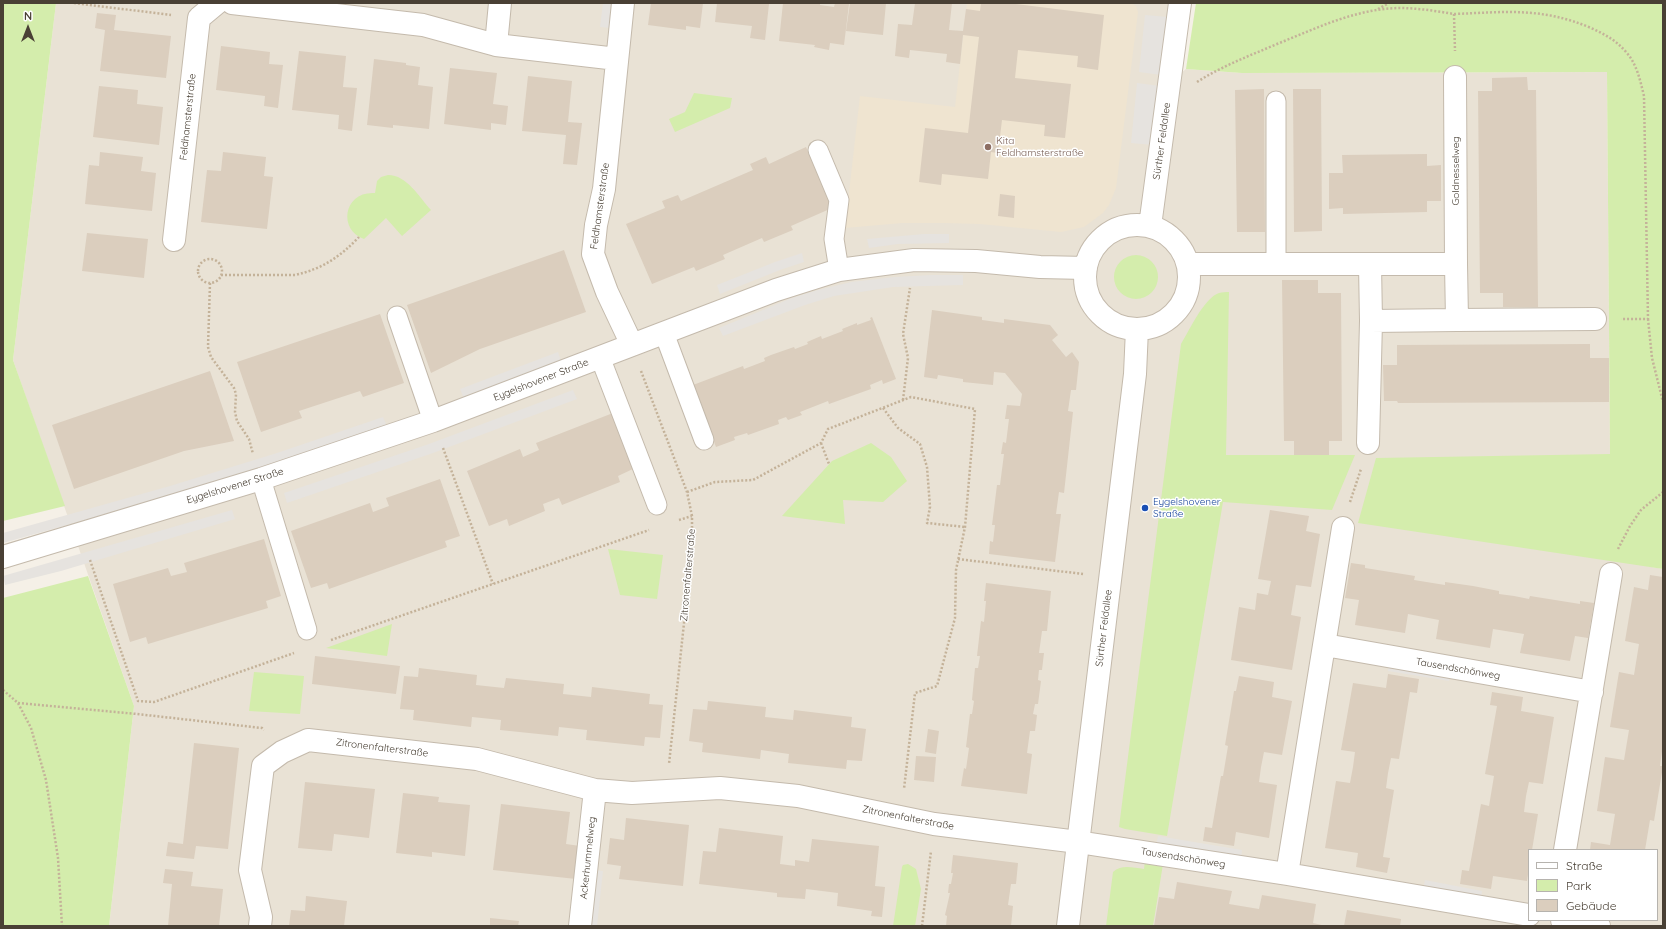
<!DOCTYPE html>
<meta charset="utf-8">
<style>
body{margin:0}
#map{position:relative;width:1666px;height:929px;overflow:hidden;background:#f5f0e7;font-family:Quicksand,sans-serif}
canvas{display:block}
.frame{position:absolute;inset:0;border:4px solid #494035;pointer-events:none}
.legend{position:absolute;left:1528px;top:849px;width:130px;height:72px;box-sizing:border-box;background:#fff;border:1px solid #b6b3ae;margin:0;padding:5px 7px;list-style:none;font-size:12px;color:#494035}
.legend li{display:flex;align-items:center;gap:8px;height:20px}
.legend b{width:20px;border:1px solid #b6b3ae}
.north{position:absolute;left:8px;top:8px;width:40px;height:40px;-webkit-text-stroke:3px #fff;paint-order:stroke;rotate:0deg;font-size:11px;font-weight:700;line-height:16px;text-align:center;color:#494035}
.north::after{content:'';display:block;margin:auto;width:14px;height:18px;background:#494035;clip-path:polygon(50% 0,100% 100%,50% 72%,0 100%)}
</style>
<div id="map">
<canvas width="1666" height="929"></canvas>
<div class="frame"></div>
<ul class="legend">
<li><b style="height:5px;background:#fff"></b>Straße</li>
<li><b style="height:11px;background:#d4edac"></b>Park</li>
<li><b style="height:11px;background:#dbcebe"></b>Gebäude</li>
</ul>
<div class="north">N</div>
</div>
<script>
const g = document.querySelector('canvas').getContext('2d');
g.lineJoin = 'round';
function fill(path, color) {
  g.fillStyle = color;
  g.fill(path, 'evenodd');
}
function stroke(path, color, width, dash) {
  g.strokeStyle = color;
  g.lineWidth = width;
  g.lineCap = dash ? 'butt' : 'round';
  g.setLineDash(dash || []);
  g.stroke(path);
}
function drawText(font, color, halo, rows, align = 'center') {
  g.font = font + ' Quicksand,sans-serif';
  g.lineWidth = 3;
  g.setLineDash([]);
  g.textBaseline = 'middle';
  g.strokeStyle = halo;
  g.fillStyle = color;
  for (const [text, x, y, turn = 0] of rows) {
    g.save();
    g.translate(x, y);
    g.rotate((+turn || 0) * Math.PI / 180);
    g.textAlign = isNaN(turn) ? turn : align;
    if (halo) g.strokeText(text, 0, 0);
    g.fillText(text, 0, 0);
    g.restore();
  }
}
fill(new Path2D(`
 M56,3h1114l-9,86 25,-20 56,4 365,-1 3,382 15,108 38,7v357h-1554l25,-220 -121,-346zM1529,850h128v70h-128z`), '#e9e2d5');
fill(new Path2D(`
 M967,3h164l5,3 2,6 -22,176 -7,17 -6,8 -19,14 -23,5 -81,-8 -37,-1h-41l-57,5 15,-132 95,11z`), '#efe4d0');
fill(new Path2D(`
 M3,3h53l-43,357 52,146 -62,15z
 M1196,3h467v566l-305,-46 18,-65 234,-4 -3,-382 -365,1 -56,-4z
 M694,93l38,5 -2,10 -55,24 -6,-13 16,-7z
 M388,175c19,0 31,22 43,35l-29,26 -16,-18 -22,21c-26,-9 -21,-48 11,-46l2,-12 4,-4z
 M1114 277a22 22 0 1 1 44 0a22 22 0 1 1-44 0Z
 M1229,292l-3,163h129l-23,55 -109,-8 -56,334 -42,-7 -6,-2 6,-47 56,-436c8,-13 23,-46 38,-51 3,-1 7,-1 10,-1z
 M871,443l20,14 16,24 -24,21 -40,-2 2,24 -63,-8 50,-55z
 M608,549l55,6 -6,44 -37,-4z
 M88,576l46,130 -25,220h-106v-328z
 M392,624l-5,32 -61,-8z
 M254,672l50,4 -4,38 -51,-3z
 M1145,860l18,4 -10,62h-47l7,-54c9,-8 20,-4 31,-3z
 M908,864l8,5 5,20 -6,37h-22l9,-59 1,-2z`), '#d4edac');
fill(new Path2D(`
 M603,3h10l-2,25 -11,-1z
 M1145,15l23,2 -7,58 -22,-3z
 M1137,83l23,3 -7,59 -22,-2z
 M924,234h25v9l-51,1 -29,4 -2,-9z
 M802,253l2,9 -24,8 -60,24 -3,-9 58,-23z
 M931,275h32v10l-70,2 -59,9 -29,9 -82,31 -4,-8 73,-30 26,-8 33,-8 43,-5z
 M558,352l3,9 -97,38 -4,-10z
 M573,390l4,9 -144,54 -146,50 -3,-10 145,-49z
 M383,417l4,9 -105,35 -108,34 -171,48v-10l167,-47 107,-33z
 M232,510l3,9 -174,52 -56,14 -2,-9z
 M1389,662l62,10 -2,9 -61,-10z
 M1158,836l84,14 -1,9 -85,-14z
 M595,870l8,1 -6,55h-9z
 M1425,880l57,11 -1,9 -58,-10z`), '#e6e3df');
fill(new Path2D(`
 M651,3h52l-3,25 -14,-2v4l-38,-5z
 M717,3l52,1 -4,36 -15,-2 2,-12 -37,-4z
 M783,3h37v2l14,2 1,-4 14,1 -5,41 -14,-2 -1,7 -15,-3 1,-2 -36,-4z
 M850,3h36l-3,32 -37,-4z
 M915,3h37l-3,27 14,1 3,-22 14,2 1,-8h27l96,12 -6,55 -21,-3 1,-11 -60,-6 -3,28 56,6 -6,54 -21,-2 1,-11 -43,-5 -4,33 -7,-1 -3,27 -46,-5 -1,11 -22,-3 6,-54 43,5 11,-96 -16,-2 -3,29 -14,-2 1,-8 -37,-4 -1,8 -14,-2 3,-32 14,1z
 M97,13l19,2 -2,15 57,6 -5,42 -66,-7 5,-41 -10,-2z
 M221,46l49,6 -1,12 14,1 -5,43 -14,-2 1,-10 -49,-6z
 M299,51l47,5 -3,31 14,1 -5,43 -14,-2 1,-14 -47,-5z
 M374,59l32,4v2l14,2 -2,18 15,2 -4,42 -36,-4v3l-26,-3z
 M450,68l47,5 -4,31 15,2 -2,19 -15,-2v7l-47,-6z
 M528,76l44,5 -4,41 14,1 -5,42 -14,-1 3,-29 -44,-4z
 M1527,77l1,13h8l2,217h-35v-14h-23l-2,-202h14v-13z
 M99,86l39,4 -1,14 26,3 -4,38 -66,-8z
 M1264,89l1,143h-28l-2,-142z
 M1293,89h28l1,142 -28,1z
 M806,147l26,61 -41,18 2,4 -29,12 -2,-4 -39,17 2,4 -29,12 -2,-4 -42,17 -26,-60 39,-16 -3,-7 16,-6 3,6 72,-31 -3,-6 16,-7 3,7z
 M100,152l43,5 -2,14 15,2 -4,38 -67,-7 4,-39 10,1z
 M223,152l43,5 -2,19 9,1 -6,52 -66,-7 6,-52 14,1z
 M1427,154v12l14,-1v36h-14v11l-84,2v-6l-14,1v-36h14l-1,-18z
 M1000,194l15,2 -1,22 -16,-2z
 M87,233l61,6 -4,39 -62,-7z
 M564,250l22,62 -106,37 -49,24 -24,-68z
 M1282,280h36v13h23l1,148h-13v14h-35v-14h-10z
 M932,310l50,7v3l22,3v-4l46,6 8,10 -6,5 14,17 6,-5 7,10 -3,28h-5l-3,21 5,1 -9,81 -5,-1 -3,22h5l-6,48 -66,-8 1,-13 3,1 2,-17h-3l5,-40h3l4,-31h-3l2,-12 3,1 3,-24h-4l2,-14 13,1 2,-12 -17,-21 -11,-1 -1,13 -30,-3v-3l-25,-4 -1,4 -13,-2z
 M380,314l24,69 -41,14 -3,-6 -61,20 3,7 -41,14 -24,-70z
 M872,317l24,62 -13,5 -1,-4 -12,5 1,4 -42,15 -1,-3 -28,11 2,3 -14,5 -2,-3 -8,3 1,4 -31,11 -1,-2 -13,4 1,3 -19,7 -23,-62 50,-19 1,3 21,-8 -1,-3 7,-3 23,-8 1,2 13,-5 -1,-2 14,-6 1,3 21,-8 -1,-2 15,-6v2l14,-5 -1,-2z
 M1590,344v14h19v44l-211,1 -1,-2h-13l-1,-36h14v-20z
 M210,371l24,70 -50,10 -110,38 -22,-64z
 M613,413l22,55 -17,8 2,6 -58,23 -3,-7 -16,6 2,7 -36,15 -2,-7 -18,7 -22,-55 53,-22 3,8 16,-7 -3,-7z
 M440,479l20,57 -15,5 2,6 -118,42 -2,-6 -16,5 -20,-57 79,-28 3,9 16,-6 -3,-8z
 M1270,510l39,6 -3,15 14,3 -9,53 -15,-2 -5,30 10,2 -9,53 -61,-10 8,-53 16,3 2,-17 11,2 3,-14 -13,-2z
 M264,539l17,57 -15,5 2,7 -120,36 -2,-7 -16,5 -17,-58 55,-16 3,8 16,-4 -3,-9z
 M1351,563l14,2v3l50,8 -1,4 31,5v-3l28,4 26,5v3l15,2 15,3 1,-3 50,8v-3l14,2 -6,35 -13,-2 -5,25 -50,-8 4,-19 -31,-5 -3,19 -54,-9 3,-19 -31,-6 -3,19 -50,-8 4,-25 -14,-2z
 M1650,575l13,2v167l-3,22h3l-9,55 -4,-1 -5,30h-55l1,-8 19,3 5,-31 -18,-3 8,-54 19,3 5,-30 -19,-3 9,-55 15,3 5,-31 -14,-3 9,-54 14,3z
 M986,583l65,8 -4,40h-5l-3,22h5l-2,17h-3l-1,10 3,1 -3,23h-3l-2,10 4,1 -2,16h-5l-3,22 5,1 -5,40 -66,-8 3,-18 2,1 3,-21 -3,-1 4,-33h2l2,-13 -2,-1 3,-32h3l2,-12h-3l4,-35 3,1 2,-21h-2z
 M315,656l85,10 -4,28 -84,-10z
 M419,668l58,7 -1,10 28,3 2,-10 58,6 -1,10 28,3 1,-10 58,7 -1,10 14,1 -3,33 -15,-1 -1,9 -58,-6 1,-10 -28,-3 -1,9 -58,-6 1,-10 -29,-3 -1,10 -58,-7 1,-10 -14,-1 4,-33 14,1z
 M1388,674l31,5 -2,14 -7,-1 -11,67 -8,-1 -3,15 -2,15 8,2 -11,67 7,1 -3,15 -31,-6 2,-14 -33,-5 11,-67 14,2 3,-16 2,-15 -14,-2 12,-67 33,5z
 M1239,676l35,6 -2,15 20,4 -10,54 -18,-3 -3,15 -2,15 18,3 -8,53 -33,-6 -2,14 -31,-5 2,-14 7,1 9,-52h2l5,-30 -3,-1 9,-54h2z
 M1492,692l31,5 -2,14 33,6 -11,67 -14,-2 -3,14 -2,16 14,2 -6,36h-3v18l-2,13 -34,-5 -2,13 -31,-5 2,-14 7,1 12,-67 8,2 5,-30 -9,-2 12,-68 -7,-1z
 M708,701l58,6 -1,10 28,3 1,-10 58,7 -1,10 15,2 -4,32 -15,-1 -1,9 -58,-6 1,-9 -28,-4 -1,9 -58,-7 1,-9 -14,-2 4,-32 14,1z
 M928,729l11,2 -3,23 -11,-2z
 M194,743l45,5 -11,101 -32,-3 -2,13 -28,-3 2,-14 15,2z
 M916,756l20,1 -2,25 -20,-2z
 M305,782l70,7 -6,49 -35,-4 -2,17 -34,-3z
 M403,793l36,4 -1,5 32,3 -5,51 -33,-4v5l-36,-4z
 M501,804l69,8 -4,32 14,2 -4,33 -83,-9z
 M626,818l63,7 -6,61 -64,-7 2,-13 -14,-2 3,-26 14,2z
 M719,828l64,8 -3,28 15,2v-6l14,2 3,-23 67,7 -4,40 10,1 -3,30 -11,-1 1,-5 -35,-5 1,-13 -32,-4 -1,10 -28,-2v-4l-78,-9 4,-33 13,1z
 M953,855l65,8 -2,21h-5l-3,21 5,1 -2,20h-65l1,-10 -2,-1 5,-22h-2l1,-9h2l2,-11h-2z
 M165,869l28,3 -2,14 32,3 -4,37h-51l4,-42 -9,-1z
 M1177,882l55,9 -3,13 30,5 3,-14 54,9 -3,19 13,3h-172l5,-29 15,2z
 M306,896l41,5 -3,25h-55l2,-16 14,1z
 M1347,910l54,9 -1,7h-56z
 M490,918l29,3 -1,5h-28z`), '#dbcebe');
const service = new Path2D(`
 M1276,101v163
 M818,150l21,50 -5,39 5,31
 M397,316l36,105
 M664,333l40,107
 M600,357l57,148
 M261,479l46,151`);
const minor = new Path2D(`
 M232,3l191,22 73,20 121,14
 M623,3l-19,186 -8,36 -3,29 14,38 25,53
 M496,45l4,-42
 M1455,77l1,187
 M1085 277a52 52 0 1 1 104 0a52 52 0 1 1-104 0Z
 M1150,226l30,-223
 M174,240l25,-222 18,-15
 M1188,264h268l1,56 138,-1
 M1370,264l1,57
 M1368,443l3,-122 86,-1
 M3,557l258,-78 172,-58 343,-131 63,-20 75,-10 62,1 64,6 46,1
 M1325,645l267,47
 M1565,850l46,-276
 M1287,874l56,-346
 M1562,920l37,6
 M260,926l1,-9 -11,-47 13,-104 19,-14 26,-12 169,19 118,31 37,3 88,-5 78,8 136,28 144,18 209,32 242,41
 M580,926l15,-136
 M1068,926l67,-552 2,-45`);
stroke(service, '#c4baac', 21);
stroke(minor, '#c4baac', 24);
stroke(new Path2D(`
 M74,3l97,12
 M1378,9l11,-6
 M1454,14c51,-2 88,-7 137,14 13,6 25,12 35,24 11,12 14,28 18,44l4,223h-27
 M1197,82c25,-16 52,-26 80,-38 40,-16 78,-35 122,-36 18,0 37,3 55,6l1,37
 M198 271a12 12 0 1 1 24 0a12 12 0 1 1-24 0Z
 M221,275h74c27,-6 45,-18 64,-38
 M210,283l-2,64 3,10 23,31 2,6 -1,18 2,9 12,18 4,15
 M1648,319l4,39 11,44
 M641,371l46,121 5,24v32l-23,216
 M903,400l5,-42 -5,-24 7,-46
 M883,408l15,20 22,16 7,23 3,40 -3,16 38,4
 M821,443l8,21
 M443,448l50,136
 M687,492l28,-10 38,-2 68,-37 7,-14 83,-32 64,12 -10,118 -9,43 -1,48 -18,68 -22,7 -11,96
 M1350,502l11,-33
 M679,520l13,-4
 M1618,549l12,-23 11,-16 22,-18
 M958,559l125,15
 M90,560l48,141 16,1 140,-49
 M331,640l318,-110
 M3,690l15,13 13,25 15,52 12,78 4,68
 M18,703l119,11 125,14 2,2
 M922,926l9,-75`), '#c4b299', 2.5, [2, 2]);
stroke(service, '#fff', 19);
stroke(minor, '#fff', 22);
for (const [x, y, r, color] of [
 [988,147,4,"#8d6e63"],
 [1145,508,4,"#1a4fb4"]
]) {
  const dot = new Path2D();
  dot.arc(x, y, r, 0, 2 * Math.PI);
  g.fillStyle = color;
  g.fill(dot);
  stroke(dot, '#fff', 1.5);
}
drawText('10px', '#494035', '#fff', [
 ["Feldhamsterstraße",188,117,-84],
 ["Sürther Feldallee",1162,141,-82],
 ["Goldnesselweg",1456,171,-90],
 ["Feldhamsterstraße",600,206,-82],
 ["Eygelshovener Straße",541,380,-21],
 ["Eygelshovener Straße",235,486,-17],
 ["Zitronenfalterstraße",688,575,-85],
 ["Sürther Feldallee",1104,628,-83],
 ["Tausendschönweg",1458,669,10],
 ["Zitronenfalterstraße",382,748,7],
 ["Zitronenfalterstraße",908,818,11],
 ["Ackerhummelweg",588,858,-84],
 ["Tausendschönweg",1183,858,9]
]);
drawText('10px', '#785e54', '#fff', [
 ["Kita",996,141],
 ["Feldhamsterstraße",996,153]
], 'left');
drawText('10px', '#164399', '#fff', [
 ["Eygelshovener",1153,502],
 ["Straße",1153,514]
], 'left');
</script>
